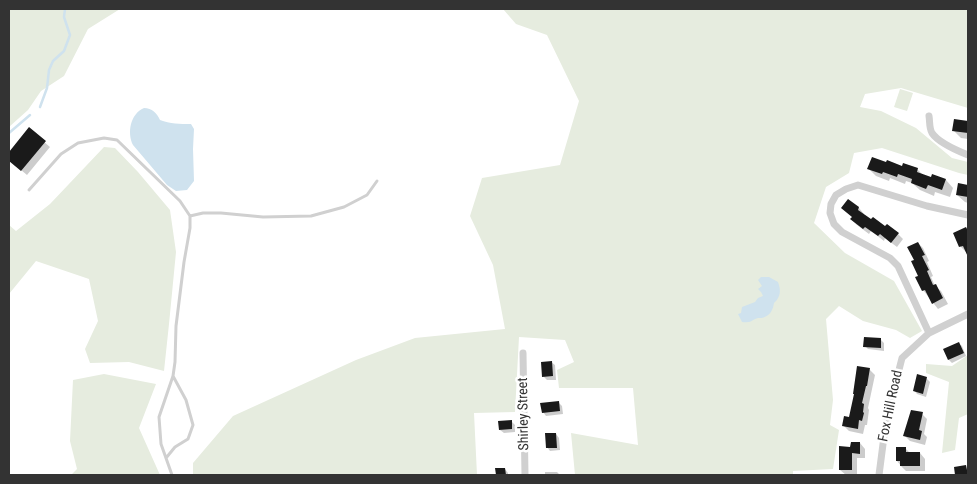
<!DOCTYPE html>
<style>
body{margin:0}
#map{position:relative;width:977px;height:484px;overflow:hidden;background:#fff;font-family:"Roboto Condensed",sans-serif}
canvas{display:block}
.frame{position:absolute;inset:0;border:10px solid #333;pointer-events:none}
</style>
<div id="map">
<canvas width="977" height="484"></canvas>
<div class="frame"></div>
</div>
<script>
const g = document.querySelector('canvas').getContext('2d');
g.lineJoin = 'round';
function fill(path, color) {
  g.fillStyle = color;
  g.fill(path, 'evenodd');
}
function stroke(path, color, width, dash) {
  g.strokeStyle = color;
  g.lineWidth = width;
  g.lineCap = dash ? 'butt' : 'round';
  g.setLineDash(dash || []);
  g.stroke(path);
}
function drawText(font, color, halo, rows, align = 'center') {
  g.font = font + ' "Roboto Condensed",sans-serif';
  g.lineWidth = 5;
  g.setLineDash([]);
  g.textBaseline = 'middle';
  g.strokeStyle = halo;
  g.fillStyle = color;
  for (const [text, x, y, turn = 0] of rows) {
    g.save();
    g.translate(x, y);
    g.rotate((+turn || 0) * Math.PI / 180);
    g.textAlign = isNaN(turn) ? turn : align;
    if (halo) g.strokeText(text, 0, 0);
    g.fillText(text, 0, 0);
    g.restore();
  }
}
fill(new Path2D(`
 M9,9h111l-32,20 -24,47 -23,15 -13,19 -19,17z
 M503,9h465v99l-67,-20 -36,6 -5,13 21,4 35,17 36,30 16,4v13l-9,-2 -77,-25 -28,5 -5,20 -23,14 -12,36 31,30 49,28 28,50 -12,7 -14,-8 -33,-9 -24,-15 -13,13 7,81 -3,25 9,5 -6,39 -40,2v4h-218l-4,-42 67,12 -5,-57h-74l-2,-18 17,-8 -9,-22 -46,-3 -4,75 -41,1 3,62h-284v-12l40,-47 123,-56 59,-22 90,-9 -12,-64 -23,-49 12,-38 78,-13 19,-64 -32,-66 -31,-11z
 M900,89l13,4 -6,18 -13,-4z
 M104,147l11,1 23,24 32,38 6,42 -7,72 -5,47 -35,-9 -39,1 -5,-14 13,-28 -9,-42 -53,-18 -27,33v-69l7,6 34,-27z
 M968,355v59l-9,4 -4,32 -13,3 7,-71 -23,-9v-9l26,2z
 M104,374l52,10 -17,44 21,47h-89l6,-6 -7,-28 3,-61z`), '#e6ecdf');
fill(new Path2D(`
 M144,108c8,0 13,5 16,12 10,4 20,4 31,4l3,5 -1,20 1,32 -7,9 -11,1 -9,-6 -34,-40c-6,-12 -3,-31 11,-37z
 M761,277h8l9,5c3,8 3,15 -4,21 -1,7 -4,13 -12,15 -1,0 -3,0 -4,0 -8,2 -4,5 -16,4l-4,-8 3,-1 1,-6 13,-5 3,-4 5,-2 -2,-4 -3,-3 4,-3 -4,-6z`), '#cfe2ee');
fill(new Path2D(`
 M955,121l13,1v17l-7,-1 -7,-7z
 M29,129l21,18 -23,28 -18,-15v-6z
 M903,168l14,1 6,6 9,3 1,-2 13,4 7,8 -3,9 -15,-5 -1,4 -14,-6 -8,-7 -6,-2 -1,3 -15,-6 -1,3 -13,-5 -7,-7z
 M959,185l9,1v17l-3,-1 -8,-7z
 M848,200l11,8 5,6 -1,1 8,6 27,13 5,5 -6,8 -12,-9 -1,3 -13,-10 -2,3 -12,-9 -6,-6 2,-2 -11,-9z
 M966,228l2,3v23l-1,-3 -1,1 -5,-5 -7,-13z
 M918,243l5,5 6,13 -2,1 6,14 -2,1 4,9 6,5 7,13 -10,5 -15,-19 -8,-29z
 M881,340l3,3v8l-16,-2 -3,-3z
 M958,343l4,3 4,10 -14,7 -3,-3z
 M551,362l4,3 1,15h-9l-3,-3 -2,-14z
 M869,369l6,6 -7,33 1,2 -2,15h-2l-2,9 -14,-3 -6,-6 7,-6z
 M926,378l4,4 -4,15 -9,-3 -3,-4z
 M558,402l4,4 1,8 -17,2 -3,-4z
 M922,414l5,5 -3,15 3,3 -2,8 -15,-4 -5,-5z
 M511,421l4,4v7l-11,1 -4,-3z
 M556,434l3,4 1,12 -10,1 -3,-4z
 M860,443l5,6v9h-8v17h-11l-6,-5 12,-22z
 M905,448l5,5h10l5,6v12h-19l-5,-5 -4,-5z
 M505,469l3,4v2h-17v-1h6z
 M545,472h12l3,3h-15z`), '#0003');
stroke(new Path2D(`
 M40,107l7,-19 2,-18 4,-9 11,-10 6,-16 -6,-18 1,-8
 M9,133l21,-18`), '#cfe2ee', 2.5);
fill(new Path2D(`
 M954,119l14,2v12l-16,-2z
 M29,127l17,14 -25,30 -12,-10v-9z
 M872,157l14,5 1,-2 15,6 1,-3 15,5 -1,4 14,5 1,-3 14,5 -4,11 -14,-5 -2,4 -15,-6 1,-4 -14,-5 -1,3 -14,-5 -1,2 -15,-5z
 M958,183l10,2v12l-12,-2z
 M848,199l11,8 -1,3 13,9 2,-2 12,9 2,-2 12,9 -8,10 -11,-9 -2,2 -13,-9 -2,2 -13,-10 2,-2 -11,-9z
 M966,227l2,4v26l-5,-11 -4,1 -6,-14z
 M918,242l7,13 -3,1 7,14 -2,1 6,14 3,-1 7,14 -11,6 -7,-14 -3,1 -7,-14 3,-1 -7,-15 3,-1 -7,-13z
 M864,337l17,1v10l-18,-1z
 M959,342l5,11 -16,7 -5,-11z
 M552,361l1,15 -11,1 -1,-15z
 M857,366l13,2 -3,18h-1l-4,17 2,1 -1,8 1,1 -2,8 -3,-1 -1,9 -16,-3 2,-10 5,1 5,-23h-1z
 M917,374l10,3 -4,17 -10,-3z
 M559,401l1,10 -18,2 -2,-10z
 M911,410l12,2 -4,18 3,1 -2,9 -17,-4z
 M512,420v9l-13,1 -1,-9z
 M545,433h11l1,15h-11z
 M851,442h9v12l-8,-1v17h-13v-24l11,1z
 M896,447h10v5h14v14h-20v-5h-4z
 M966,465l2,10h-13l-1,-8z
 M495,468h10l1,7h-10z`), '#1a1a1a');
stroke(new Path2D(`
 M29,190l32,-36 17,-11 26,-5 13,2 63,61 10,15v12l-6,34 -8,64 -1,36 -2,14 -14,41 2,27 11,31
 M190,216l13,-3h18l42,4 48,-1 33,-9 23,-12 10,-14
 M166,458l9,-11 13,-8 5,-14 -7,-25 -13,-24`), '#d0d0d0', 3);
stroke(new Path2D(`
 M929,116c1,6 0,12 3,17 6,9 26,18 36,22
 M929,333l-31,-67 -8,-8 -48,-26 -8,-8 -4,-11 1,-9 5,-9 10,-6 12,-4 69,21 41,9
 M523,353l2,122
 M879,475l7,-54 16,-63 27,-25 39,-19`), '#d0d0d0', 7);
drawText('14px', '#333', '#fff', [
 ["Fox Hill Road",891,406,-78],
 ["Shirley Street",524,414,-91]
]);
</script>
